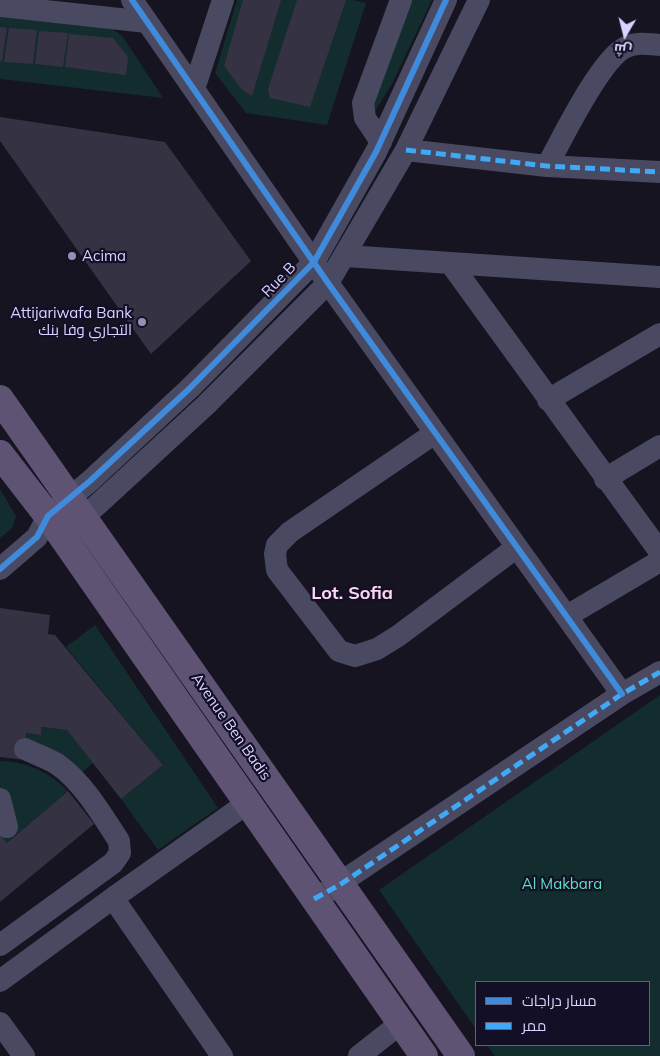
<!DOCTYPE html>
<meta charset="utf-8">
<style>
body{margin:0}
#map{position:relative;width:660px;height:1056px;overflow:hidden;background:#161421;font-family:Mulish,Cairo,sans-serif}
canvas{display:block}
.legend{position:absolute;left:475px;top:981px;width:175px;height:65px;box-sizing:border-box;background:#130f26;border:1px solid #625e7d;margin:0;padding:6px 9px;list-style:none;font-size:15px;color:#d9d4ff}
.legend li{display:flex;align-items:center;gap:10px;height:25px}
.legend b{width:25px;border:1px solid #625e7d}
.north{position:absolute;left:600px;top:10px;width:50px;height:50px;-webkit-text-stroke:4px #130f26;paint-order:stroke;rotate:188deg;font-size:14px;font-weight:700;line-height:20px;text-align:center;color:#d9d4ff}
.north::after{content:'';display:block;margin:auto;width:18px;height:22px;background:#d9d4ff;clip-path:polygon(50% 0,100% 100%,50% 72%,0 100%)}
</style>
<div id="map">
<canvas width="660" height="1056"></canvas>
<ul class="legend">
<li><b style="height:6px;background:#408adc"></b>مسار دراجات</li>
<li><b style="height:6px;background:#3fa9f5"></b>ممر</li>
</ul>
<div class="north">ش</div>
</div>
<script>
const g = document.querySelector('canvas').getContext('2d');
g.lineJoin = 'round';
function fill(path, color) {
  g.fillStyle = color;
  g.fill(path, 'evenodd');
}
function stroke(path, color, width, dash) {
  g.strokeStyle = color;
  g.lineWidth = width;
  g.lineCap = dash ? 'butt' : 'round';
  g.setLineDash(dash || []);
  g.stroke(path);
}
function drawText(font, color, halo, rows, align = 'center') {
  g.font = font + ' Mulish,Cairo,sans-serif';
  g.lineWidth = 4.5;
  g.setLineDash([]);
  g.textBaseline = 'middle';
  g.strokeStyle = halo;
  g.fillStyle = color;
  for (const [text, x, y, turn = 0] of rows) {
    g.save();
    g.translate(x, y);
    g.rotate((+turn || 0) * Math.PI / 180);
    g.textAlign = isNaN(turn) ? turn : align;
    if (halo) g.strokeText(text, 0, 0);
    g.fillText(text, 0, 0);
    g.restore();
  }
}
fill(new Path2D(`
 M237,0h116l13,3 -39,122 -81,-12 -31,-40z
 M412,0h20l-40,84 -18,29 -2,-5z
 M0,17l113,12 10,8 40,61 -163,-19z
 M0,489l16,27 -4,12 -12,10z
 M95,625l123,183 -60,42 -37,-51 42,-34 -97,-118z
 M660,695v361h-165l-8,-11h162v-63h-173v47l-97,-139z
 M41,727l26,3 26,33 -13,11 -55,-33 1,-8 15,2z
 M0,761c27,0 50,12 68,30l-61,52 -7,-9z`), '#132c2d');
fill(new Path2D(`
 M243,0h38l-29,96 -10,-6 -18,-24z
 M297,0h49l-36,107 -40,-9 -2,-9z
 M0,27l7,1 -5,33h-2z
 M9,28l28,2 -4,34 -29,-2z
 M39,31l29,2 -5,34 -28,-3z
 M69,34l44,4 15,19 -2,18 -61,-8z
 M0,117l165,25 86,119 -100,93 -151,-213z
 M0,608l50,7 -2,19 7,1 108,130 -42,34 -54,-69 -26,-3v8l-15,-2 -2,23 -24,-3z
 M68,791l26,33 -94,78v-68l7,9z`), '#343243');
stroke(new Path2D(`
 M0,746l25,3`), '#333142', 22, [22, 11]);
stroke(new Path2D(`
 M132,0l196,283 294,411
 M0,6l147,16
 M194,89l29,-89
 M381,142l-16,-24 -2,-15 38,-103
 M406,150l141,16 113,6
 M547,166c15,-27 54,-108 79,-119 11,-5 22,-3 34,-2
 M346,256l314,21
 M451,264l209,288
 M548,400l112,-66
 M435,433l-145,99 -13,13 -2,9 2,16 62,81 16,5 22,-7 21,-13 119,-89
 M605,479l55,-33
 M71,529l135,-124 122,-122 78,-133 73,-150
 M0,569l37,-32 11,-21 42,-35 100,-93 124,-126 62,-110 70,-152
 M567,616l93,-55
 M0,799l7,28
 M325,893l297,-199 38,-22
 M113,898l133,-94
 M0,945l113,-82 7,-10 -1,-12c-17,-26 -36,-59 -62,-77 -10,-6 -22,-10 -32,-15
 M0,981l113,-83 109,158
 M0,1023l24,33
 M359,1056l42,-33`), '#4a4962', 22);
stroke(new Path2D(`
 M0,399l461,657
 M0,454l48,62 376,540`), '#5e5373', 28);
stroke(new Path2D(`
 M406,150l141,16 113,6
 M314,899l27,-15 281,-190 38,-22`), '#3fa9f5', 5, [10, 5]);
stroke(new Path2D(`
 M132,0l196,283 294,411
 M0,569l37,-32 11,-21 42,-35 100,-93 124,-126 62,-110 70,-152`), '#408adc', 6);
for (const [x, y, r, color] of [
 [72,256,5,"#9591b1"],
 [142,322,5,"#9591b1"]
]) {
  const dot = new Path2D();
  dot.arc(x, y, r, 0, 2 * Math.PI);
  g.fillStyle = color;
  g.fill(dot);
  stroke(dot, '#130f26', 2);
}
drawText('15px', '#d9d4ff', '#130f26', [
 ["Acima",82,256],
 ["Attijariwafa Bank",132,313,"right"],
 ["التجاري وفا بنك",132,330,"right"]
], 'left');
drawText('15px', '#d9d4ff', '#130f26', [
 ["Rue B",279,280,-46],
 ["Avenue Ben Badis",231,727,55]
]);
drawText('15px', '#5fe0c0', '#130f26', [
 ["Al Makbara",562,884]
]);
drawText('bold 18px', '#ffd6f0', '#130f26', [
 ["Lot. Sofia",352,594]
]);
</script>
